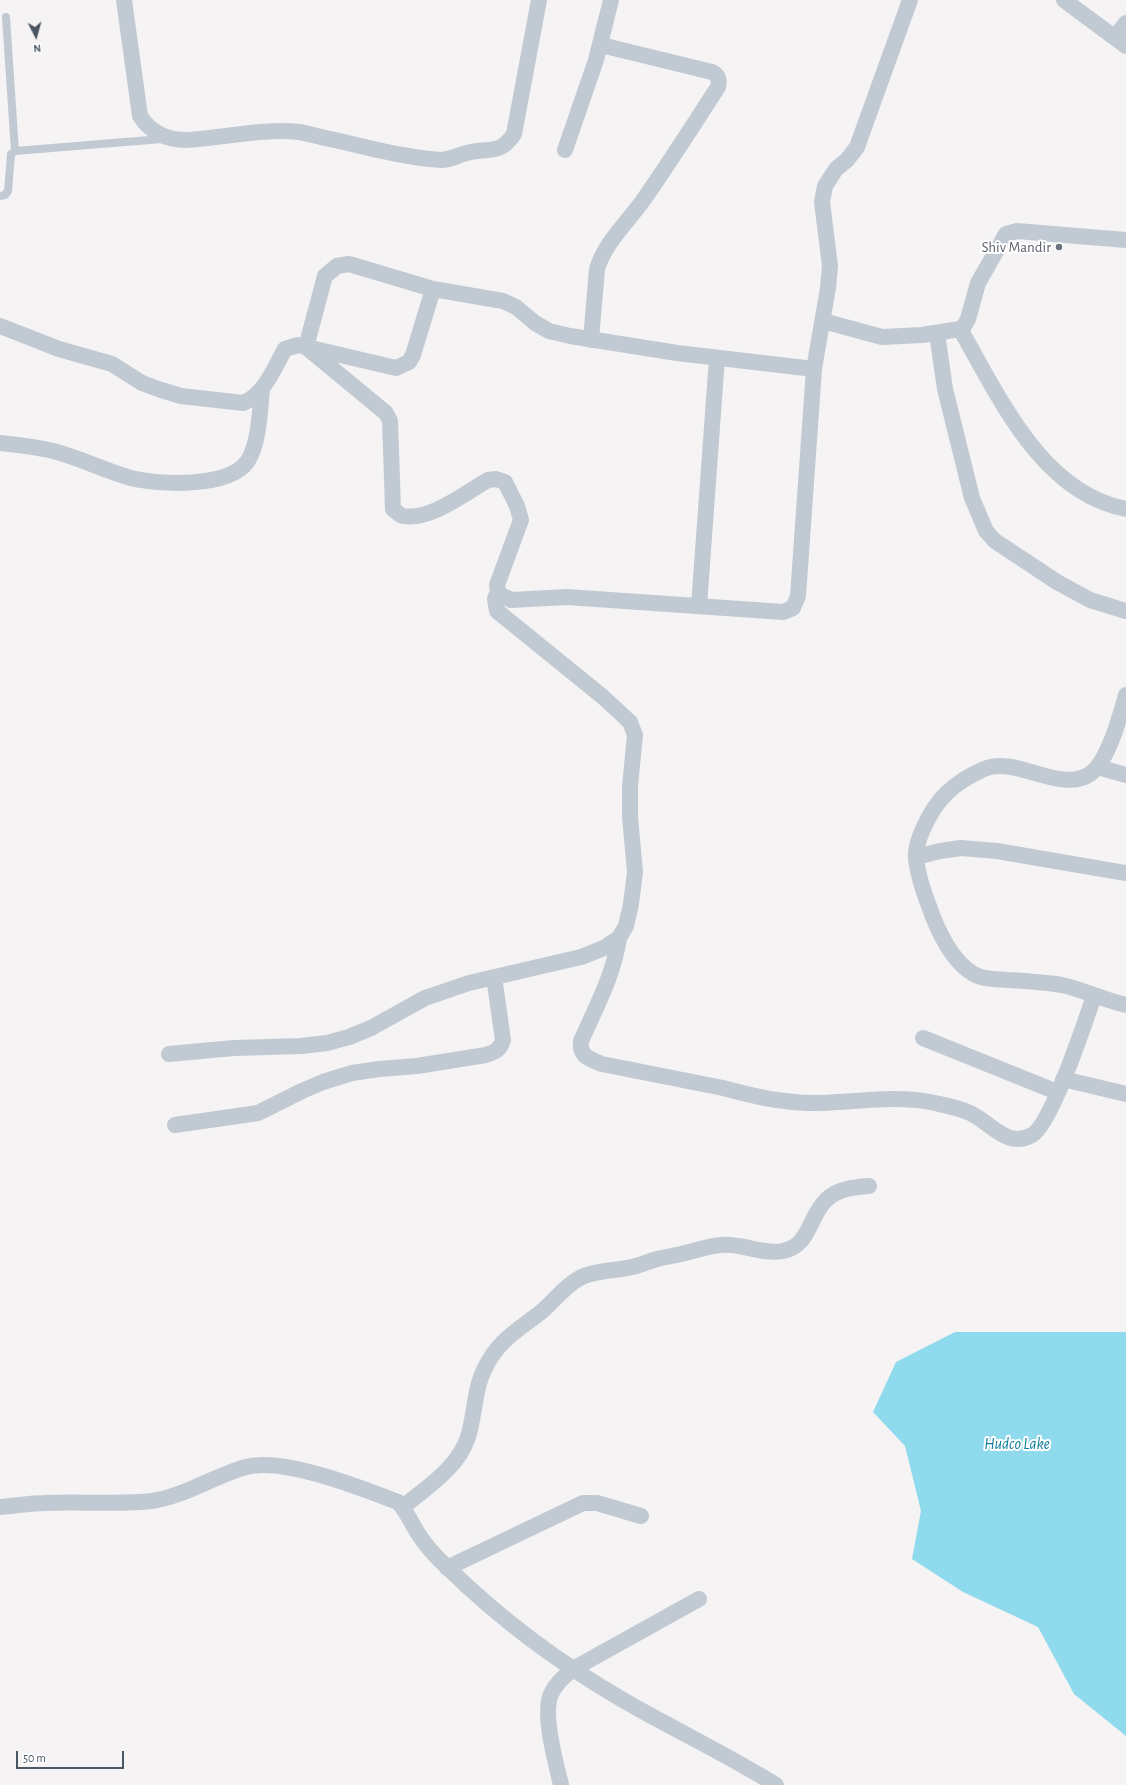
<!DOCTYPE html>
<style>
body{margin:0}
#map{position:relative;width:1126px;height:1785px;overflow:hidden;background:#f5f3f3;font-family:"Alegreya Sans",sans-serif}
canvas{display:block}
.north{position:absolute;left:16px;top:16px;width:40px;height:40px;-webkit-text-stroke:3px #fff;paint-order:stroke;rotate:174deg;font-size:11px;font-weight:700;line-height:16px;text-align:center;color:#4a5661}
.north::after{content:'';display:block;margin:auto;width:14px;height:18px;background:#4a5661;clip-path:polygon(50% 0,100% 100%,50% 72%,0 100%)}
.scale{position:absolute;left:16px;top:1751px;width:108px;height:18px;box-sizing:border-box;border:2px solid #4a5661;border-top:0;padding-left:5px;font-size:12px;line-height:14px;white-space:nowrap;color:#4a5661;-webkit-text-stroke:3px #fff;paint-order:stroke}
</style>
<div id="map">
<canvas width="1126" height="1785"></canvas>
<div class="north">N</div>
<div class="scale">50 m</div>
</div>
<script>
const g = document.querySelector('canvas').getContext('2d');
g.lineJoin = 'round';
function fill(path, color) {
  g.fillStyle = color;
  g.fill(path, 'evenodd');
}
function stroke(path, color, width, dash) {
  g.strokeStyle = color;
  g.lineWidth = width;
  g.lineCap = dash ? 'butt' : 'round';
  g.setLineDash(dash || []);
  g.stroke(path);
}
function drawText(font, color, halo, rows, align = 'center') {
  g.font = font + ' "Alegreya Sans",sans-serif';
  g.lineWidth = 4;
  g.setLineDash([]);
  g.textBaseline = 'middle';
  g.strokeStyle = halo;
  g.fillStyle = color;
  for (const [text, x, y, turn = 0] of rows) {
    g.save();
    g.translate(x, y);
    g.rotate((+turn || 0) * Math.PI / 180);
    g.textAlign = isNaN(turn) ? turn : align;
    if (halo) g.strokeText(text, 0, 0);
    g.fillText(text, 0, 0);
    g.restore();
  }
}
fill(new Path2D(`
 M955,1332h171v404l-52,-42 -36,-67 -75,-35 -51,-33 9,-48 -16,-65 -32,-34 23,-50z`), '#90daee');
stroke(new Path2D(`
 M6,17l9,134
 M0,196l5,-1 3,-4 3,-37 4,-3 147,-12`), '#c1cad2', 8);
stroke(new Path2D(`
 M124,0l16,116c11,17 26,24 46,24 36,-2 78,-12 113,-8 12,2 24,6 36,8 35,8 71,18 107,20 10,-1 16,-5 25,-7 22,-6 32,3 47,-19l25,-134
 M1064,0l62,46
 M1115,37l11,-14
 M565,150l31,-90 15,-60
 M823,321l59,16 40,-2 38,-6 4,-3 4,-7 10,-36 28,-49 11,-3 109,9
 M0,326l59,23 53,15 30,19 19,7 20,6 62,7c22,-9 31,-35 42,-54l13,-4 98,23 13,-6 4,-7 20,-66
 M960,329c39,67 81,164 166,180
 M937,333l8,56 27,109 14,33 9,10 62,41 33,18 36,11
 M591,340l6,-71c8,-27 31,-47 47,-70 26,-37 50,-75 74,-112 2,-7 0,-12 -6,-15l-111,-27
 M814,369l-137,-16 -107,-17 -21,-5 -14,-8 -19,-16 -13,-6 -70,-12 -84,-25 -12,2 -12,10 -19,71 80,66 4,8 3,88c3,2 6,6 10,7 27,5 62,-23 85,-36l8,-1 9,3 12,24 4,14 -24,65 1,6 3,4 10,5 56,-3 216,15 10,-4 5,-12 16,-227 14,-81 2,-22 -8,-64 3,-16 11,-17 11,-9 10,-13 53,-147
 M0,443c19,2 38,4 57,9 25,7 49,19 74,26 28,7 97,10 116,-16 12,-16 13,-53 15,-73
 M699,606l18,-248
 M1126,695c-6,21 -18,67 -36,79 -30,20 -75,-19 -106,-5 -31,14 -48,30 -61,60 -4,9 -8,19 -7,29 2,20 10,40 17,59 8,20 20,44 39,56 11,7 24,6 36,7 18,1 36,2 54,5 22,5 42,15 64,20
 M1098,767l28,8
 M916,857l24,-6 21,-3 36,3 129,22
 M619,938c-5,36 -23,69 -38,103 -2,15 8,18 21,23 40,8 81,16 121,24 20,5 41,11 62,13 48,7 97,-8 145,1 13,3 27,5 40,11 20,9 37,36 62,22 20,-12 53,-113 62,-139
 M923,1038l134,54
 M169,1054l65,-6 67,-2 26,-3 22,-6 22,-9 54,-30 44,-15 112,-26 23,-9 15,-10 7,-12 5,-22 4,-32 -5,-55v-31l5,-51 -5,-13 -27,-25 -106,-86 -2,-12 3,-8
 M1063,1079l63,15
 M175,1125l83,-12 44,-22 21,-9 29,-9 27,-4 38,-3 69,-11c9,-3 14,-5 17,-15l-9,-63
 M0,1507c15,-1 30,-4 45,-4 36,-2 72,2 107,-2 33,-5 62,-25 94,-34 38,-10 115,21 152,35 9,10 14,22 21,33 8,12 18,23 28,32 52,51 112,96 176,133 50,29 103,54 153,85
 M403,1507c24,-20 55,-39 65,-70 7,-22 6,-47 16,-67 14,-30 33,-39 57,-58 12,-10 23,-25 37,-33 14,-9 41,-8 58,-13 7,-2 14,-5 21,-7 8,-2 16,-3 24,-5 14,-3 26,-8 40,-9 21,-2 42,10 62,6 27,-5 26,-35 43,-51 11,-11 28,-13 43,-14
 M447,1568l136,-65h14l44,13
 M561,1785c-5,-22 -19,-70 -10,-91 5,-11 13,-17 22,-25l126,-70`), '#c1cad2', 16);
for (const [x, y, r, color] of [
 [1059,247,4,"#6b7280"]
]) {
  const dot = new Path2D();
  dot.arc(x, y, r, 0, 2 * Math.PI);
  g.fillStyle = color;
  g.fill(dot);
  stroke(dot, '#fff', 1.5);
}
drawText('15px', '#5b616d', '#fff', [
 ["Shiv Mandir",1051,247]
], 'right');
drawText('italic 16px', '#0c7c9b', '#fff', [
 ["Hudco Lake",1017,1444]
]);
</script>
